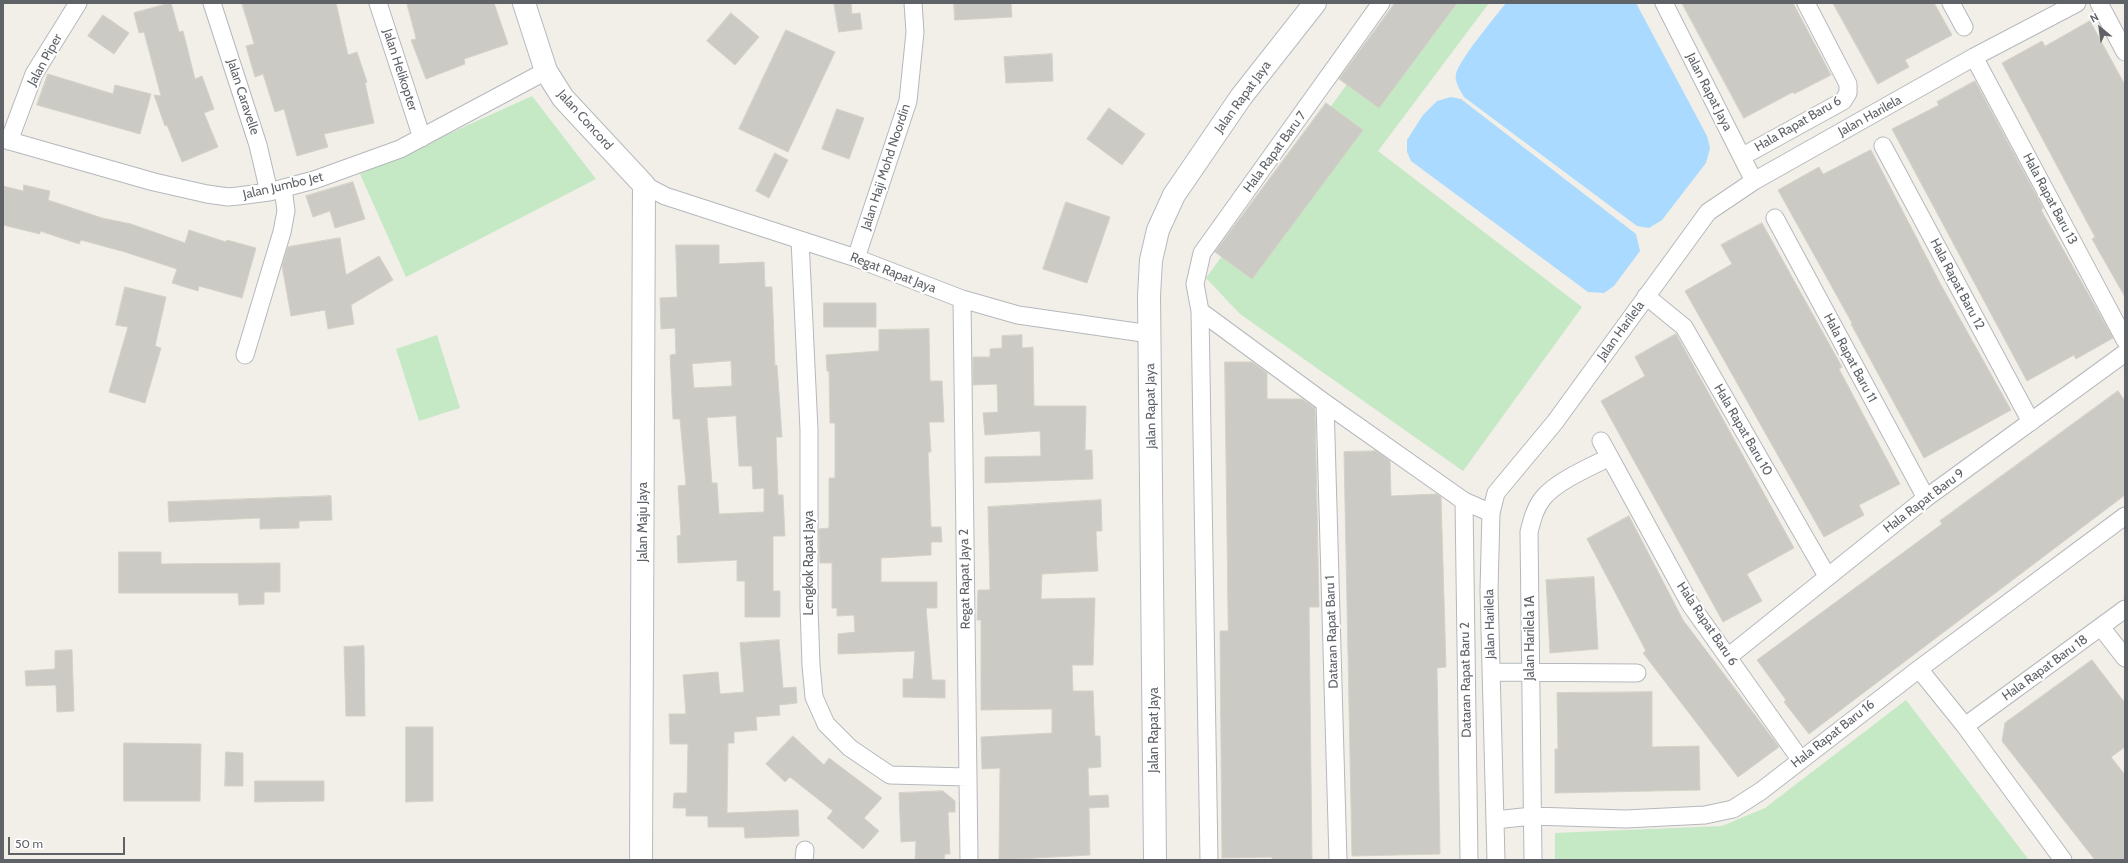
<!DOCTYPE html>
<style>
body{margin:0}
#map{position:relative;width:2128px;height:863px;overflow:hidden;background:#f1efe8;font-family:Cabin,sans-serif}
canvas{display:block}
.frame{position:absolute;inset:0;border:4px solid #5f6368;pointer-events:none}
.north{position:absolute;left:2080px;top:8px;width:40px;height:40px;-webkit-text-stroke:3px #fff;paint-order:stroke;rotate:331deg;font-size:11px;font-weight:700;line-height:16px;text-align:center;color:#5f6368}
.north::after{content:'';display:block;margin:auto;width:14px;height:18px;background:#5f6368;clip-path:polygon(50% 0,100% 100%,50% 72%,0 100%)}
.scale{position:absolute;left:8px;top:837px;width:117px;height:18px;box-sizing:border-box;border:2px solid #5f6368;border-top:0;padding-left:5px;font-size:12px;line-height:14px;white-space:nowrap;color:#5f6368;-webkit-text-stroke:3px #fff;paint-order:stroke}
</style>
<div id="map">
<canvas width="2128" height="863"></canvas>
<div class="frame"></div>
<div class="north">N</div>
<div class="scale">50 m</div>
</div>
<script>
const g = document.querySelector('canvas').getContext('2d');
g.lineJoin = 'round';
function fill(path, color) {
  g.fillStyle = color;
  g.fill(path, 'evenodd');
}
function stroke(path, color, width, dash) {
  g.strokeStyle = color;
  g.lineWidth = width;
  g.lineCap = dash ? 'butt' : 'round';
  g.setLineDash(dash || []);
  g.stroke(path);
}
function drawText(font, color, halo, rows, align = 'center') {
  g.font = font + ' Cabin,sans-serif';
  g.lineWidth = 4;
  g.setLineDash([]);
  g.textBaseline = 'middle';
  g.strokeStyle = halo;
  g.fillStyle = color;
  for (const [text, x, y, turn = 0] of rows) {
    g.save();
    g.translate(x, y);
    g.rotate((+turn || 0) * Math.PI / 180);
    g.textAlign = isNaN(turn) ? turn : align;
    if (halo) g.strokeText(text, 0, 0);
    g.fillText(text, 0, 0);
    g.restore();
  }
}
fill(new Path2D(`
 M1406,3h83l-111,148 204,156 -119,164 -223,-157 -34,-36z
 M532,96l64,83 -190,98 -46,-103z
 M437,335l23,73 -41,13 -23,-72z
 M1906,700l123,160h-474v-27l167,-7 43,-18z`), '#c5e8c5');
fill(new Path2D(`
 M1506,3h130l71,133 3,12 -4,15 -44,57 -13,8 -12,-2 -173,-129c-4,-7 -10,-16 -8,-23 3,-14 39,-57 50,-71z
 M1451,97l10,2 175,135 4,17 -26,35 -10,7 -16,-1 -177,-131 -4,-9v-12l16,-25 14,-14z`), '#aadaff');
const building = new Path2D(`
 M171,3l8,29 4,-1 12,48 7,-3 12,33 -10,4 14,34 -36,15 -15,-37 -2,1 -11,-31 7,1 -17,-64 -5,1 -5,-20z
 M242,3h94l12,52 9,-3 10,30 -2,1 9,40 -50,11 4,13 -31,9 -13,-47 -9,3 -12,-38 -8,3 -9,-31 8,-2z
 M407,3h87l14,41 -44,15 1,5 -39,15 -15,-39 5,-1z
 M834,3h17l1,11 8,-1 2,16 -23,3z
 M954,3h57l1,14 -57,3z
 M1395,3h62l-78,105 -40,-29z
 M1682,3h111l38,72 -37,19 -1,-2 -49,26z
 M1833,3h101l18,32 -47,25 4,7 -31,17z
 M731,13l28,24 -24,28 -28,-24z
 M103,15l26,18 -15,21 -26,-18z
 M2090,21l35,64v212l-33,-58 3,-2 -93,-174 40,-22 3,5z
 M786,30l49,22 -47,100 -49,-23z
 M1052,54l1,27 -47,2 -2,-26z
 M48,74l65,20 2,-9 36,9 -11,40 -103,-29z
 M1975,81l68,127 -2,2 72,128 -37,21 -2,-4 -47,26 -135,-252 47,-24 -2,-3z
 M1326,103l37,27 -111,149 -37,-27z
 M1109,108l36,26 -23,31 -35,-26z
 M837,109l27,9 -15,41 -27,-10z
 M1871,150l70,135 70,125 -87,48 -73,-134 1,-1 -74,-133 41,-23 4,7z
 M775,153l13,7 -19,38 -13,-7z
 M353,182l12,37 -30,9 -5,-17 -17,6 -7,-21z
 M24,185l26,6 -2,9 54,18 29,6 54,19 4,-13 37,12 1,-2 29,8 -14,50 -43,-12 -1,5 -26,-8 5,-14 -52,-17 -44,-12 -2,4 -39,-13v3l-37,-9v-39l20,5z
 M1066,202l44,15 -23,66 -44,-14z
 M1762,223l80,144 -3,2 61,115 -41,21 5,10 -40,22 -139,-246 47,-27 -11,-19z
 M340,238l6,37 33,-19 14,24 -42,25 3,19 -26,5 -3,-19 -34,6 -9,-50 6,-19z
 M676,245h43v19l45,-2 1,25h7l3,79 2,-1 5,72h-6l2,58h5l2,41h-12v55h7v26h-35v-36h-8v-21l-59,3 -1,-27 4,-1 -3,-49 8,-1 -6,-66h-7l-3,-64 6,-1 -1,-26 -14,1 -1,-31 17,-1zM731,361l1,25 -38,2 -2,-24zM736,416l3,50h13l1,23 11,-1v24l-45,2 -2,-31h-5l-5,-65z
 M125,287l41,10 -11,49 6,2 -16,55 -36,-11 19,-65 -12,-2z
 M824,303h52v24h-52z
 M929,329l1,52h12l2,41h-15l2,30h-3l3,75h10l1,15h-11v13l-50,3v24h56v26h-11l6,72h13v18l-42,-1v-18h10l2,-28 -77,3v-20l17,-2 -1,-17 -17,1v-8h-5v-45h-12l-1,-34 10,-1v-50h6v-55h-5l-1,-52h-2l-1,-16 53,-4v-21z
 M1676,334l118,214 -47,26 15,27 -39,21 -122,-221 44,-25 -10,-19z
 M1022,335v13l11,-1 1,59h52l-1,44h7l1,29 -108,4v-26l56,-1 -1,-25 -55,4 -2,-22 15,-1 -1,-28 -24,1v-28h17v-8l12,-1v-12z
 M1225,362h27l15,11v26h35l13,9 4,199h-10l3,253h-40v-3l-50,1 -2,-227h8z
 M2118,391l7,10v94l-316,239 -25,-32 2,-2 -29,-40 185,-136 -2,-3z
 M1376,451l14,10 1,35 46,-2 4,3 5,170 -9,1 3,186 -88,2 -8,-404z
 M331,496l1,24 -33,1v7l-39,1v-11l-91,4 -1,-20z
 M1101,500l1,31h-6l2,40 -56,3 -1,25 54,-1 -2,67h-21l1,26h20l2,45h5l1,31 -13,1 1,28 19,-1 1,12 -20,1 1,47 -91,5 1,-92 -18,1 -1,-32 71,-4v-24l-71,1v-90h-4l1,-30h12l-2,-83z
 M1629,516l54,104 96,127 -41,30 -95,-124 3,-2 -59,-112z
 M119,552h42v12l119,-1v29h-16v12l-25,1 -1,-12h-119z
 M1594,577l4,72 -48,4 -4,-73z
 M779,640l4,48 13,-1 1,16 -18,2 1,10 -24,2 1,13 -23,2v11h-6l-1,70 71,-3 1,26 -54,2 -1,-11h-36v-11h-22v-8h-13l1,-15h13l1,-49h-18l-1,-30h17l-3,-39 35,-3 2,22 24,-2 -4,-49z
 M364,646l1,70h-19l-2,-69z
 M72,650l2,61 -17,1 -1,-27 -30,1 -1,-15 30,-2v-18z
 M2092,660l33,43v44l-14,10 14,18v85h-30l-93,-119 3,-18z
 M1652,692v55l47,-1 1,44 -145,3v-44h3l-1,-56z
 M406,727h27v74l-27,1z
 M793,736l31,29 5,-7 53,40 -18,20 15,13 -16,18 -36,-31 6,-7 -43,-34 -5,5 -19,-18z
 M124,743l77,1 -1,57h-76z
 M226,752l17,1v33h-18z
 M255,781h69v20l-69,1z
 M943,791l12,10v11h-7l2,42h-5l-1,6h-29l1,-19 -15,1 -2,-49z`);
fill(building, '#cccac5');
stroke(building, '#d6d1c6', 1);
const street = new Path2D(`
 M212,3l46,142 11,47
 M378,3l44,135
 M1664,3l90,178
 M1951,3l13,24
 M2099,3l26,49
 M1974,57l151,283
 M3,139l151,43 53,12 21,3 10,-1 31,-4 45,-12 86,-31 146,-78
 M9,141l25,-67 44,-71
 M1883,146l148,276
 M1743,156l100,-55 5,-8v-9l-42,-81
 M644,185l21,11 191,62 106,41 56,16 132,19
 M1775,218l151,280
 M800,240l9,190v177l2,58 3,32 12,27 24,24 40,27 77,2
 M856,258l52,-157 7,-69 -2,-29
 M1646,296l38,31 143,249
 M962,299l7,561
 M1200,311l125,92 139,98 27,12
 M245,355l37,-123 4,-21 -3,-23
 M1325,403l13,457
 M1601,441l89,163 110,155
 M1464,501l5,359
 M2101,627l24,31
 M1728,657l198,-159 199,-145
 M1919,669l46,57 98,134
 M1492,672l145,1
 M1965,726l160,-117
 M1495,820l37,-4 94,3 79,-4 28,-6 28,-18 158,-122 206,-153
 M804,860l1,-10
 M1209,860l-9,-549 -5,-27 7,-31 179,-250
 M1496,860l-7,-270 2,-77 5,-20 59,-71 153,-210 46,-31 220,-124 103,-54
 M1533,860l-4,-328c3,-12 6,-24 14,-34 14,-17 47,-31 67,-41`);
const secondary = new Path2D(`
 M524,3l22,68 17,27 81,87 -3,675
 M1155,860l-6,-564 2,-36 7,-30 16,-35 67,-98 74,-94`);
stroke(street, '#b5b8bc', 19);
stroke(secondary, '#b6babf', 24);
stroke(street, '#fff', 17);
stroke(secondary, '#fff', 22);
drawText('13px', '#5f6368', '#fff', [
 ["Jalan Piper",45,60,-61],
 ["Jalan Helikopter",400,70,72],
 ["Jalan Rapat Jaya",1709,92,63],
 ["Jalan Caravelle",243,97,72],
 ["Jalan Rapat Jaya",1243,97,-54],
 ["Jalan Harilela",1870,116,-29],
 ["Jalan Concord",585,120,48],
 ["Hala Rapat Baru 6",1798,124,-30],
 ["Hala Rapat Baru 7",1275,152,-54],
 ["Jalan Haji Mohd Noordin",886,167,-72],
 ["Jalan Jumbo Jet",283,186,-13],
 ["Hala Rapat Baru 13",2050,199,62],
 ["Regat Rapat Jaya",893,273,21],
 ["Hala Rapat Baru 12",1957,284,62],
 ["Jalan Harilela",1621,331,-54],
 ["Hala Rapat Baru 11",1850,358,62],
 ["Jalan Rapat Jaya",1151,406,-91],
 ["Hala Rapat Baru 10",1743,430,60],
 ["Hala Rapat Baru 9",1924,501,-37],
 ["Jalan Maju Jaya",643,522,-90],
 ["Lengkok Rapat Jaya",809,563,-90],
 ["Regat Rapat Jaya 2",965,579,-91],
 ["Jalan Harilela",1490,624,-91],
 ["Hala Rapat Baru 6",1707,624,56],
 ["Dataran Rapat Baru 1",1332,632,-92],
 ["Jalan Harilela 1A",1530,638,-90],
 ["Hala Rapat Baru 18",2045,668,-36],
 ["Dataran Rapat Baru 2",1466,680,-91],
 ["Jalan Rapat Jaya",1154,730,-90],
 ["Hala Rapat Baru 16",1833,734,-38]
]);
</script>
